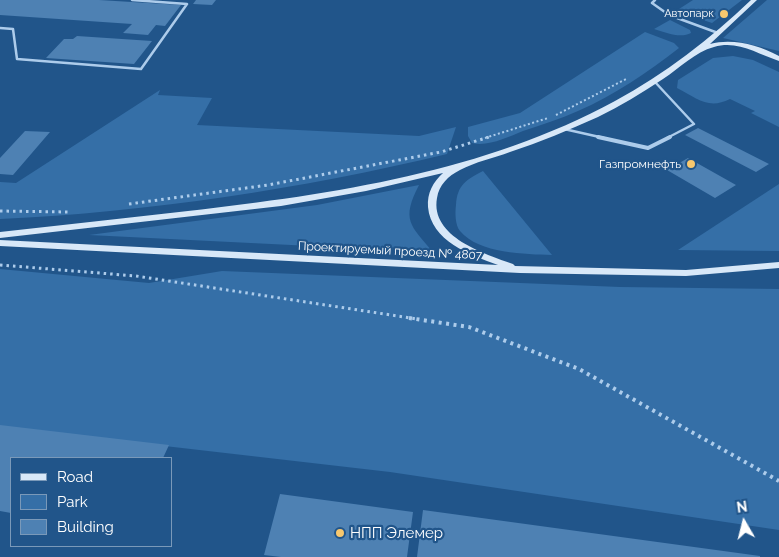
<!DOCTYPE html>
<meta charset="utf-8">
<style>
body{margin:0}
#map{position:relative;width:779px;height:557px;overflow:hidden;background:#21558a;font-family:Raleway,sans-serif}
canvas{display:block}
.legend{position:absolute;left:10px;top:457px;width:162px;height:90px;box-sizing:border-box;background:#21558a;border:1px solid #7a99b9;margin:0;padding:6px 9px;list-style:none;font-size:15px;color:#fff}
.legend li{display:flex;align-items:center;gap:10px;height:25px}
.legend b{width:25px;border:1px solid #7a99b9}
.north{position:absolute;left:719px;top:497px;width:50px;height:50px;-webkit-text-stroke:4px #21558a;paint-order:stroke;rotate:352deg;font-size:14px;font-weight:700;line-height:20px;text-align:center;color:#fff}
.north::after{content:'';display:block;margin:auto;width:18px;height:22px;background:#fff;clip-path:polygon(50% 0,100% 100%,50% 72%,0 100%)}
</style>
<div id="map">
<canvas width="779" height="557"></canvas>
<ul class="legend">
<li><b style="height:6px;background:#d8e8f8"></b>Road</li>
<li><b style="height:14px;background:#356fa7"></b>Park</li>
<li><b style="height:14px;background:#4e81b3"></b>Building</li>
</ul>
<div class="north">N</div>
</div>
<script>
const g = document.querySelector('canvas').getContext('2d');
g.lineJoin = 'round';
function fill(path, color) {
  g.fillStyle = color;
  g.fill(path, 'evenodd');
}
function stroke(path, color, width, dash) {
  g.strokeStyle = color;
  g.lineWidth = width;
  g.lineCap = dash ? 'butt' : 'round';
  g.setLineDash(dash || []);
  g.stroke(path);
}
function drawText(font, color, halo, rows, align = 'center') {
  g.font = font + ' Raleway,sans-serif';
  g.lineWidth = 4.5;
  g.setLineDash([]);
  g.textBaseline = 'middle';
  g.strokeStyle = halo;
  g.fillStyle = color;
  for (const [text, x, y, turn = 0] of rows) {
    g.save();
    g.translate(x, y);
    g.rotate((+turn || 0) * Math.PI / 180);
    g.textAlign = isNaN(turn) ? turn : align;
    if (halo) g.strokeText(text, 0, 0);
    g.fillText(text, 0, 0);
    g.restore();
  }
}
fill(new Path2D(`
 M693,0h49l-30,23 -24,-8 -9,-6z
 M767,0h12v51l-56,-13z
 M670,20l20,10 1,3c-11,6 -26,-1 -37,-4z
 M645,32l29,11 5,5c-31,24 -64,47 -101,63 -18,8 -37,14 -55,20 -15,6 -35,16 -51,12l-4,-7v-9l52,-14z
 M733,56l20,4 26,12v55l-28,-14 4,-2 -25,-12c-22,11 -33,-1 -53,-11l1,-8 35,-22z
 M160,90l-2,5 54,3 -15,27 222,11 37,-9 -9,27c-146,35 -297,58 -447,65v-37l16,1z
 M483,171l69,84c-26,-1 -73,-1 -92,-24 -5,-6 -5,-19 -4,-26 1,-20 11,-26 27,-34z
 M779,184v67l-101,-1z
 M419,185c-18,35 -9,40 14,67l-344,-17 228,-30z
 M0,269l149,14 73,-12 398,16 159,2v241l-389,-58 -390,-45z`), '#356fa7');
fill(new Path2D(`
 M0,0h99l82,5 -16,21 -9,-1 -8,10 -25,-2 9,-9 -132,-9z
 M196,0h20l-4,5 -19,-1z
 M77,36l75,5 -18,23 -88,-6 18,-19h9z
 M698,128l71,36 -13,8 -71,-37z
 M25,131l25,1 -37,43 -13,-1v-16z
 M688,158l48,27 -21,13 -48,-28z
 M0,425l169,20 -6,13h-152v55l-11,-2z
 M280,494l133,18 -6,45h-126l-17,-2z
 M423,510l337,46v1h-343z`), '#4e81b3');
stroke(new Path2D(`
 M556,115l72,-37
 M485,138l63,-20`), '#adcceb', 2, [2, 2.5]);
stroke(new Path2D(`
 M129,204l139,-19 173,-33 48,-15
 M0,211l68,1
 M0,265l136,11 281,43`), '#adcceb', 3, [2.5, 4]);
stroke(new Path2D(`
 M409,318l60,9 110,42 200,112`), '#adcceb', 4, [3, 4.5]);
stroke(new Path2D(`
 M655,0l-3,3 17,12 49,18
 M0,28l13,1 4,30 124,10 46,-65 -55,-4
 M655,82l39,42 -27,14
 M564,129l40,9`), '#adcceb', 2.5);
stroke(new Path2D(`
 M598,137l50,11 22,-11`), '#adcceb', 4);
fill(new Path2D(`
 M751,0h6l-47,44c23,-6 48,1 69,12v5c-22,-7 -41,-21 -65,-14 -19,5 -34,21 -51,32 -21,14 -43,27 -65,38 -29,13 -58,25 -88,35 -16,6 -35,10 -50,18 -12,6 -21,15 -23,28 -7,39 48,56 76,66l2,2 171,4 93,-8v6l-93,8 -166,-3 -520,-27v-6l498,25c-28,-10 -67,-24 -70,-58 -1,-14 5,-25 15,-34l-77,18 -85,15 -281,32v-6c63,-7 126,-14 188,-21 147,-17 296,-39 427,-110 50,-27 95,-62 136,-101z`), '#d8e8f8');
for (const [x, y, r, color] of [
 [724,14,5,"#f8c86e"],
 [691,164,5,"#f8c86e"],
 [340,533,5,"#f8c86e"]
]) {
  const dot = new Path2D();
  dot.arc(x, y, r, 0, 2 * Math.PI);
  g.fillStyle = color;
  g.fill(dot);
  stroke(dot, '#21558a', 2);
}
drawText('11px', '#fff', '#21558a', [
 ["Автопарк",714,14]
], 'right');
drawText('12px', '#fff', '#21558a', [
 ["Газпромнефть",681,164]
], 'right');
drawText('12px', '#fff', '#21558a', [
 ["Проектируемый проезд № 4807",390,251,3]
]);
drawText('15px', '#fff', '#21558a', [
 ["НПП Элемер",350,533]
], 'left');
</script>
